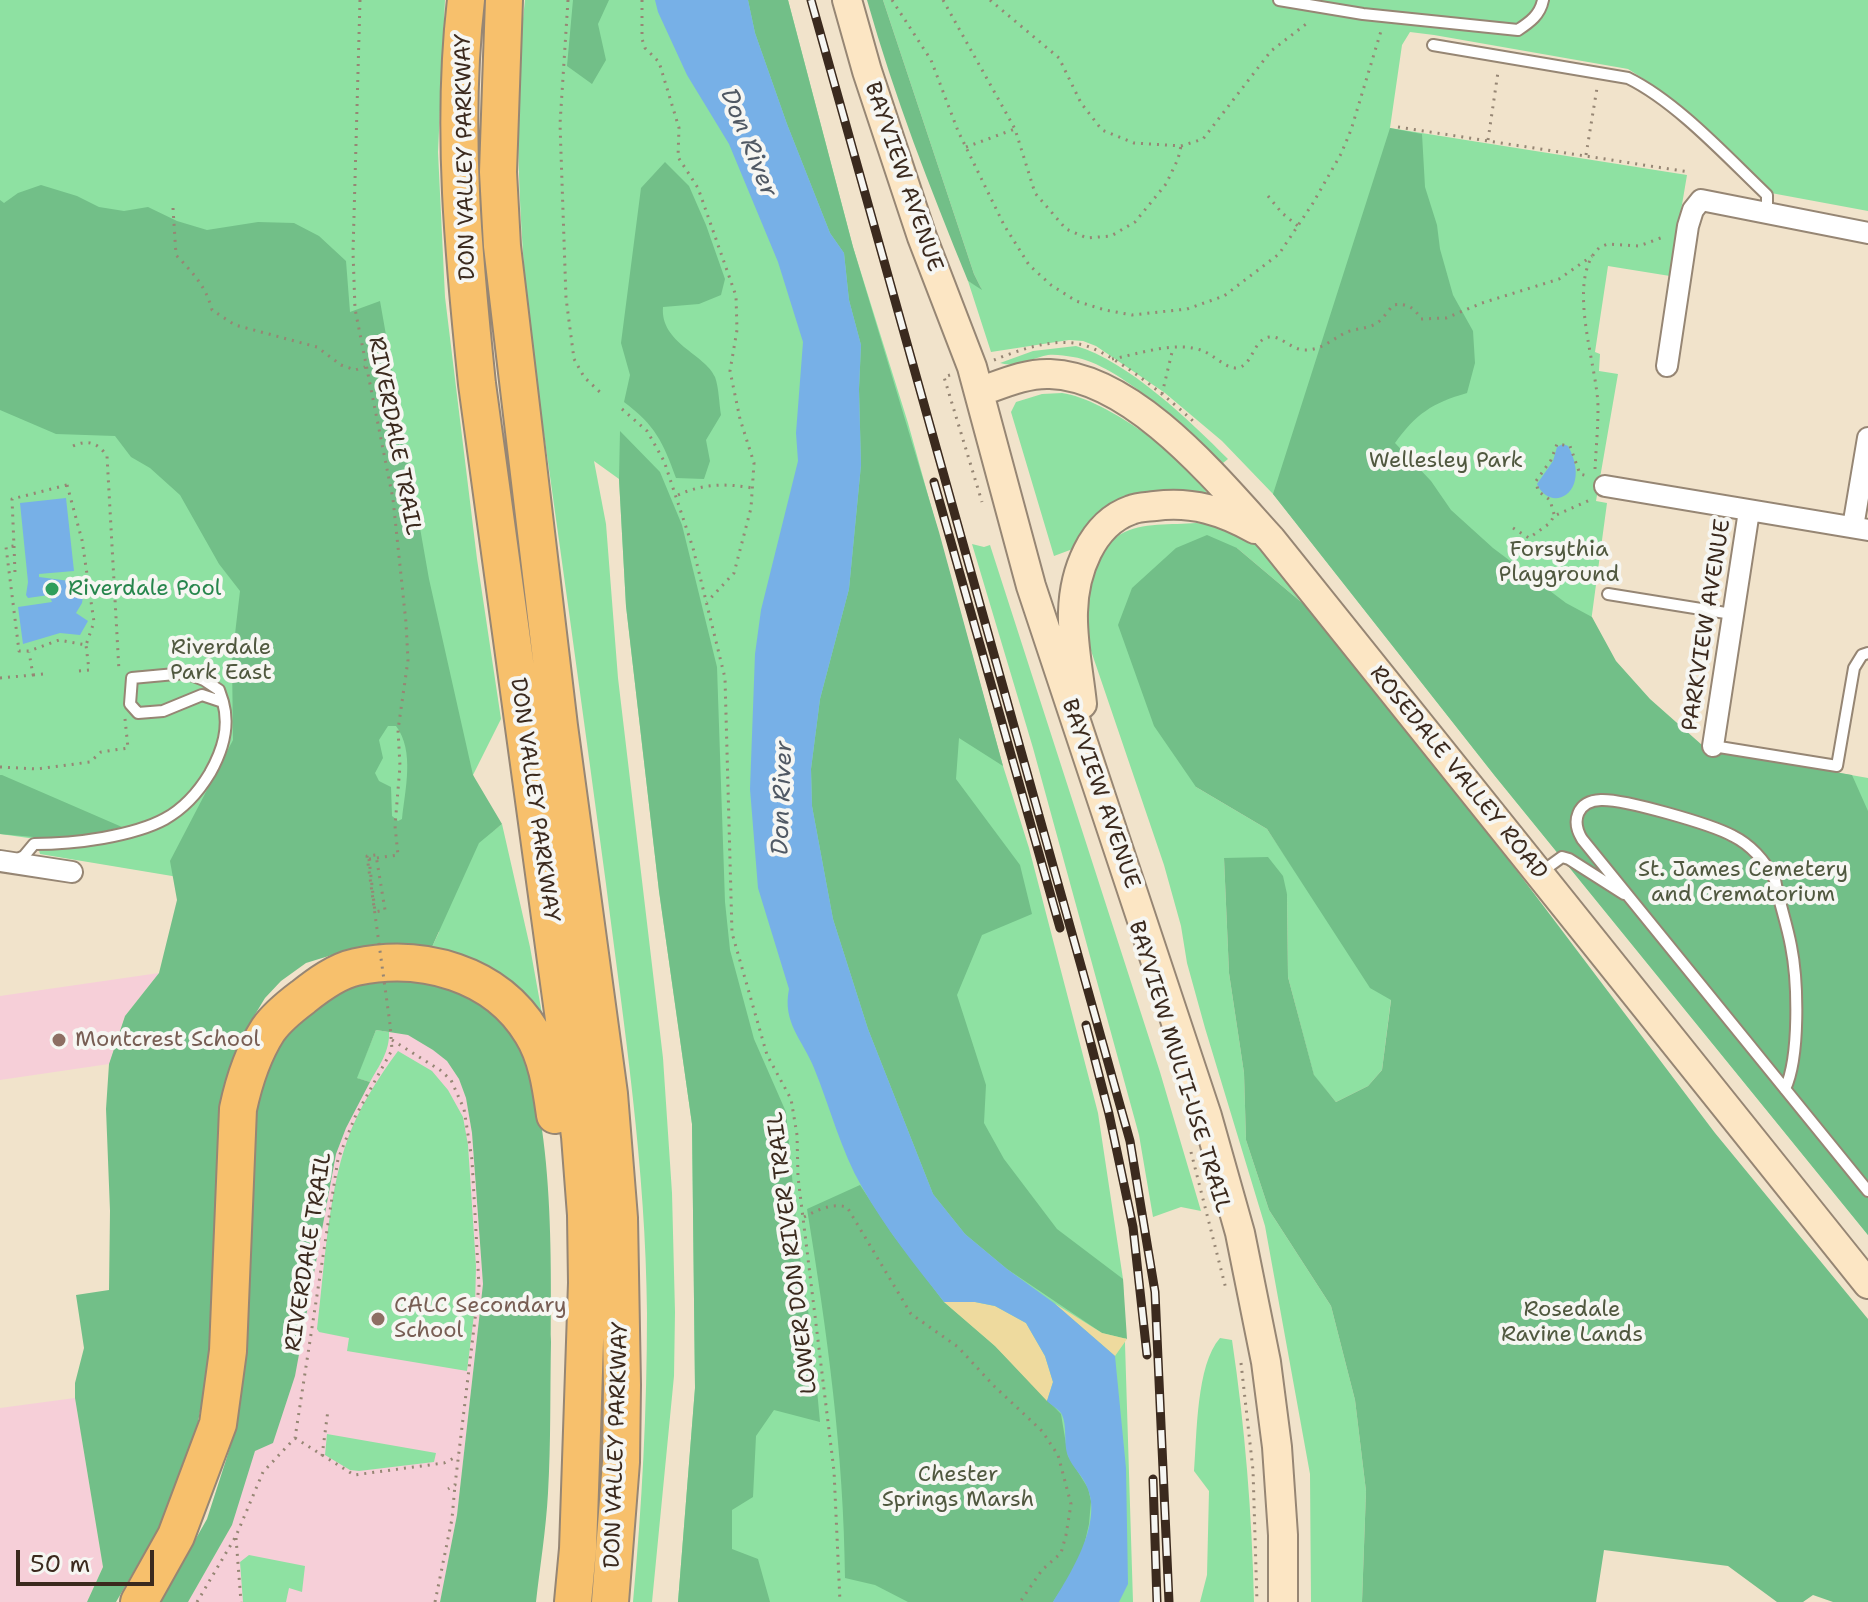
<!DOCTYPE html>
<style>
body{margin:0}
#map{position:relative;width:1868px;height:1602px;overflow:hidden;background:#f1e3cb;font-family:"Shantell Sans",sans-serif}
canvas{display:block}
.scale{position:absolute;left:16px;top:1550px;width:138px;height:36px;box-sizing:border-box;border:4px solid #3b2a1e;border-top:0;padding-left:10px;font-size:24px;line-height:28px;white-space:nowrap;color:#3b2a1e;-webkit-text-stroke:6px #f6f6f2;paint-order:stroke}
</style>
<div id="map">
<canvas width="1868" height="1602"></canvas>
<div class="scale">50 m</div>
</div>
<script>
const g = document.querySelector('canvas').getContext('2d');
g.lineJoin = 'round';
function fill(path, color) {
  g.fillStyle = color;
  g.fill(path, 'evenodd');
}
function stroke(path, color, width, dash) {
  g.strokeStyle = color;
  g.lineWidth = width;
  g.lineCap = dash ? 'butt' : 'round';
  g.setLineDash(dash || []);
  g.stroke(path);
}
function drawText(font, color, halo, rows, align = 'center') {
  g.font = font + ' "Shantell Sans",sans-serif';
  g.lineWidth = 8;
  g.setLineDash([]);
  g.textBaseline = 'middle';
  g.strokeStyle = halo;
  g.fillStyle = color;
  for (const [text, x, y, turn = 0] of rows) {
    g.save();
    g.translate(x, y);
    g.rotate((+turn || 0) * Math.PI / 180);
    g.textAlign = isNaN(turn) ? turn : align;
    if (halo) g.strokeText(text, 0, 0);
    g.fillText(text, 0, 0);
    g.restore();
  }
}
fill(new Path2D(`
 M159,973l-34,43 -16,48 -109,16v-84z
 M376,1030l32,5 26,15 13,11 12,18 7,19 6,35 11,151 -26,231 -17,87h-252l44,-77 45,-213z
 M75,1398l28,169 -16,35h-87v-194z`), '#f6cfd8');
fill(new Path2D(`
 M0,0h445l-7,152 7,145 32,262 24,160 -28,56 22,51 -2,5 9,-7 28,123 16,89 -29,-46 -22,-20 -63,-23 7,-15 -267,-56 -132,-22 -4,-15 -36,-5z
 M525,0h263l65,247 55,176 95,343 26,82 69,265 25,166 10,323h-455l17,-214 -3,-264 -33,-233 -33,-285 -7,-127 -25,-18 12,63 12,154 45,380 9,135 3,119 -1,64 -22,226h-19c9,-96 14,-192 14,-289 -1,-144 -23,-287 -41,-429 -25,-185 -50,-370 -77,-554 -9,-109 -17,-221 -4,-330z
 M883,0h985v211l-97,-18 -61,-59 -57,-49 -25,-16 -194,-34 -24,-3 -8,13 -12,83 297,47 -17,101 -62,-10 -13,86 5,2 -1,17 19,3 -22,127 11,2 -26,193 121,49 1,4 165,29v457l-373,-459 -222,-282 -51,-53 -57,-48 -69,-47 -13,-5 -14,-1 -78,12 -23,-71 13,7 -7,-14z
 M1076,346c52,15 114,75 152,113l-5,4c-36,-32 -103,-99 -150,-106 -8,-1 -17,-3 -25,-2 -15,3 -33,13 -48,8l33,-12z
 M1062,393c44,6 126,66 148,104l-59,-6 -18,3 -26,14 -29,39 -24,9 -43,-144 5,-10 26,-8z
 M1196,523l26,3 36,17 55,69 -76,-64 -41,239 71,42 51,76 73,94 -9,71 -14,16 -32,16 -22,-26 -26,-99 -1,-83 -63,-36 5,115 15,100 2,67 23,70 62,96 24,94 11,91 -4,111h-51l-1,-128 -45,-248 -60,-198 -18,-65 -6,-37 -17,-61 -78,-229c-5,-32 3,-84 35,-102 20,-12 52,-9 75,-11z
 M972,544l12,3 6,-2 170,527 41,139 -20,-4 -28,10 -14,-82 -106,-387z
 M376,1030l13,2c1,19 -10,34 -19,50l-14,-4z
 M398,1051l34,20 16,19 15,27 5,28 8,121 -1,41 -8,64 -120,-20 2,-13 -30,-6 -2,-3c7,-57 11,-135 30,-188 11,-32 31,-63 51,-90z
 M1220,1338l12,2c13,87 20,174 22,262h-54l7,-27 2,-84 -15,-20c3,-36 2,-106 26,-133z
 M327,1434l109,19 -2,9 -75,9 -9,-1 -25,-15z
 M249,1555l56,11 -3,26 -13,-4 -3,14h-43l-3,-40z`), '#8ee1a2');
fill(new Path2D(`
 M573,0h36l-11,24 8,36 -14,24 -25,-18z
 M748,0h40l65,247 86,285 64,234 -44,-28 -3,41 64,86 12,49 -50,21 -25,60 29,90 -2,38 20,36 53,70 66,50 4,60 -25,-6 -95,-64 -42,-35 -32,-40 -65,-165 -35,-110 -21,-113 -1,-37 9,-70 29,-110 12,-124 -2,-76 2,-44 -12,-45 -5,-47 -14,-20 -43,-109 -32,-91z
 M867,0h16l91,274 8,16 -14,-9c-38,-93 -74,-185 -101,-281z
 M1390,128l32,6 3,53 12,38 3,24 13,46 20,36 2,32 -8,30c-35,10 -51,21 -72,50l36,38 20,29 42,38 73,55 26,14 24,44 34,38 52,46 1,4 149,26 16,36v424l-373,-459 -222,-282z
 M665,162l24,24 17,39 19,54 -4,16 -22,9 -36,3c-3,36 42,47 52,70 4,11 4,26 6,38l-15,25 4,21 -6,18 -28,-1c-13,-36 -21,-53 -52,-76l6,-27 -9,-32 20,-155z
 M41,185l36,11 22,11 25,4 24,-4 29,14 30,9 51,-8 36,1 25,13 27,25 4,51 30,-11 49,278 44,196 29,49 -23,19 -47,104 -37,-3 -63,11 -26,8 -25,18 -16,17 -26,43 -18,56 -10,258 -14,72 -25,79 -56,96h-29l16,-35 -28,-169v-15l9,-35 -8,-53 33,-5 1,-79 -4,-102 3,-45 16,-48 34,-43 18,-73 -7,-39 63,-121 -1,-80 8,-69 -21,-27 -39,-69 -30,-27 -19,-11 -16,-21 -59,-2 -56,-24v-210l4,3 14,-10zM388,726h8c19,25 9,64 6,93l-4,2 -6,-5 -1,-29 -12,-6 -4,-8 8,-15 -4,-18z
 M620,431l40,41 22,53 35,142 8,235 5,48 24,89 32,73 13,139 13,85 8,86 -46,-12 -18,26 -3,61 -21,13v39l26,10 12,43h-92l17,-214 -3,-264 -33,-233 -33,-285 -7,-127z
 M1207,535l30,13 76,64 204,259 198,262 153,186v283h-35l-20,-7 -10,7h-26l-49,-36 -124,-16 -8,52h-234l4,-111 -11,-91 -24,-94 -62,-96 -23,-70 -2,-67 -15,-100 -5,-115 44,-1 15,19 4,18 1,83 26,98 22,27 32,-16 14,-16 9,-70 -21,-12 -103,-159 -71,-42 -42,-61 -36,-101 14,-37 44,-40z
 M0,775h2l120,52 -55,13 -67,-6z
 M389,978c41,5 87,10 116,44 51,59 46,242 46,320 -1,50 0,101 -3,151 -2,37 -8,73 -12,109h-96l17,-87 26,-231 -11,-151 -6,-35 -7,-19 -12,-18 -14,-11 -25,-15 -32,-5 -19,48 13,4 -24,46 -10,26 -41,222 -22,67 -18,8 -23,74 -44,77h-28l47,-83 28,-87 22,-326 9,-38 15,-34 47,-41 31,-10z
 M860,1185l33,50 51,67 51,44 66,68 7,42 20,32 3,13 -2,23 -5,22 -12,27 -19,29h-145l-33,-17 -30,-7c-1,-124 -18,-247 -38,-369z`), '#72bf88');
fill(new Path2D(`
 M944,1302h31l20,4 31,17 19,33 8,26 -6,19 -52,-55z
 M1054,1303l48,30 25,6 -12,17z`), '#eeda9e');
fill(new Path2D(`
 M655,0h93l7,33 32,91 43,109 14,20 5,47 12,45 -2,44 2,76 -12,124 -29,110 -9,70 1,37 21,113 35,110 65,165 32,40 42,35 47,34 61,53 11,112 2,116 -9,18h-66c18,-29 50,-80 34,-115 -4,-11 -15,-20 -19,-31 -5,-13 0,-31 -7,-43 -3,-4 -10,-8 -14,-12l6,-19 -8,-26 -19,-33 -31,-17 -20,-4h-31c-29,-37 -59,-74 -82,-115 -21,-36 -32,-80 -48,-119 -11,-28 -32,-45 -25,-79l-31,-101 -8,-99 5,-135 6,-44 37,-149 -2,-28 7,-91 -25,-80 -49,-118 -42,-69 -29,-63z
 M1563,444l5,2c25,46 -17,69 -31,38l16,-23 4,-14z
 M66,498l8,73 -35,3v3l46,6 -3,20 -6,10 12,8 -8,14 -20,-2 -37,11 -5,-37 34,-5 -3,-7 -21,3 -2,-3 2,-13 -8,-79z`), '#77b0e7');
const lane = new Path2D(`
 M1279,0l84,14 155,16c12,-8 22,-15 25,-30
 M1433,45l195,33c49,24 99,79 139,117v18
 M1608,594l124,20
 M1713,746l124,20 17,-98 8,-13 6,-2
 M16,860l8,-4 10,-12c24,0 46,-2 69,-6 49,-9 80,-20 107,-65 13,-23 20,-46 13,-71l-21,-7 -39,16 -25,2 -8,-9 2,-26 54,-5 18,7 15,10 4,12
 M1540,873l22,-16 7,2 55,35
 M1785,1089c15,-32 13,-108 6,-143 -4,-22 -12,-44 -16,-66 -10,-19 -24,-35 -42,-44 -22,-12 -109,-37 -132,-36 -24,1 -30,21 -19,39l286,352`);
const street = new Path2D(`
 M1667,366l21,-140 5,-16 8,-10 167,33
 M1605,486l263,44
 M1853,527l15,-89
 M1713,746l36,-235
 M0,861l72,11`);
const secondary = new Path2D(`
 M847,0l20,71 55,166 50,130 59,219 176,530 33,117 26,129 11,85 6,88v67
 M979,392c23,-8 47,-19 71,-18 84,3 168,107 221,165l597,745
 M1082,704c-3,-30 -10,-62 -9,-92 1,-39 18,-88 58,-102 7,-3 16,-3 24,-4 37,-5 68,5 100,23`);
const highway = new Path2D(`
 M466,0c-15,127 -2,258 11,384l103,752 6,79 1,68 -9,266 -5,53
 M504,0l-6,172 4,74 57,480 50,368 10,124 3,167 -1,77 -11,140
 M139,1602l37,-66 42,-112 10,-73 10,-242c6,-28 14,-54 30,-79 9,-13 23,-24 35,-33 15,-12 34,-26 53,-30 66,-14 140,6 176,66 15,24 19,54 23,82`);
stroke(lane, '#968674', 14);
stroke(street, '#968674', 24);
stroke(secondary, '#968674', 32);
stroke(highway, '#968674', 40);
stroke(new Path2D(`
 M360,0l-7,252 2,57 38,190 13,124 2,37 -10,70 2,36 -5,60 3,29 -29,4
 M568,0l-8,124 6,174 8,61 10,18 19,18
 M642,0v39l3,9 14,14 20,66 -1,29 20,31 38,108 1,34 -7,41 10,48 14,44 -3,45 -17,65 -27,29
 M892,0l39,60 27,71 46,94 25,40 22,20 25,16 29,9 27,5 55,-6 37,-13 55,-42 34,-51 28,-49 10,-24 30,-99
 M943,0l72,129 20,64 31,36 21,9 24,-2 24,-14 31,-38 12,-25 3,-13
 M990,0l69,58 22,45 21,27 32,13 47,3 22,-7 68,-88 39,-30
 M1398,127l291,45
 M1488,140l10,-68
 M966,147l49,-18
 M1586,155l11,-67
 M1268,196l14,17 16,13
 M173,208l3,47c16,17 30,31 36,55l23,15 82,22 24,18 14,5 10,-3
 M1112,359c27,-5 65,-19 91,-8 11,4 21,16 32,17 18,0 17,-28 34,-31 11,-2 22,12 34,13 18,1 29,-11 44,-18 10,-4 21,-3 30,-9 6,-4 11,-12 16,-18 14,-2 21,2 28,14l25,-1 36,-15 77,-24 33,-23
 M994,360c25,-10 58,-22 85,-16 31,5 96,59 118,81
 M950,375l-6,2 38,125
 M1162,394l11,-46
 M622,409l25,22 17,30 29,87 32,130 7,255 35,122 24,44 6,36 1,42 36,294 6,131
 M73,446c15,-7 25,-3 34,10l12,215
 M1595,469c1,-20 3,-41 3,-61 0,-42 -34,-129 2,-161l8,-3 31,2 27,-10
 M67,485l15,55 12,82 -8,23 -27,-5 -30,11h-10l-13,-104 8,-1 -2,-47z
 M678,495c24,-11 48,-12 74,-7
 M1554,514l-4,-14 -12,-9 -2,-10 15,-21 6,-16 13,2 10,28 8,2
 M1513,528l16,10 21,-15 4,-7 36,-16
 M14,546l1,27
 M79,671l10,-1 -3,-25
 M33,675l10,-1
 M0,678l33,-3 -4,-23
 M0,767l37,2 53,-7 11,-10 27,-4 -3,-29
 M392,1040l48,30 11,10 13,29 8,51 7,126 -24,199 -7,4
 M1191,1152l35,137
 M804,1217c14,-7 26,-14 43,-10l64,107 47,33 36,39 48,45 16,24 13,49 -5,31 -5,18 -19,17 -22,32
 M1241,1363l12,107 4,132
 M295,1438l59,37 90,-12 14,-7
 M322,1456l6,-46
 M236,1538l5,64
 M197,1602l39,-66 27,-64 32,-34 43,-279 17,-42 37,-67 -2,-26
 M435,1602l17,-83 3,-34`), '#968674', 3, [2, 6]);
stroke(lane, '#fff', 10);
stroke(street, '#fff', 20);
stroke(secondary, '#fce6c4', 28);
stroke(highway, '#f7c06c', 36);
const rail = new Path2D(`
 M811,0l319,1141 25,151 14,310
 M934,482l126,446
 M1086,1025l23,89 24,113 14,128
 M1153,1479l4,123`);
stroke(rail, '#3b2a1e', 9);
stroke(rail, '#f6f6f2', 6, [18]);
stroke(new Path2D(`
 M369,859l6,53 10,-2 -9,-55 -9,1 23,168`), '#968674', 3, [2, 6]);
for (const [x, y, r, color] of [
 [52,589,8,"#2e9e5b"],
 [59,1040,8,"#8d6e63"],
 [378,1319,8,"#8d6e63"]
]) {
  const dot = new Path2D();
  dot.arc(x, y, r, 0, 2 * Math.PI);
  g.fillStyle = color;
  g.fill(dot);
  stroke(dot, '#f6f6f2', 3);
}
drawText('22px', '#3b2a1e', '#f6f6f2', [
 ["DON VALLEY PARKWAY",466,157,-91],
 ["BAYVIEW AVENUE",903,177,71],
 ["RIVERDALE TRAIL",394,436,79],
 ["PARKVIEW AVENUE",1707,625,-81],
 ["ROSEDALE VALLEY ROAD",1458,773,51],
 ["BAYVIEW AVENUE",1100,794,71],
 ["DON VALLEY PARKWAY",534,800,82],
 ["BAYVIEW MULTI-USE TRAIL",1179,1067,73],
 ["RIVERDALE TRAIL",309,1252,-81],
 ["LOWER DON RIVER TRAIL",793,1253,-97],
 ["DON VALLEY PARKWAY",617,1445,-88]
]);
drawText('22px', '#50583f', '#f6f6f2', [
 ["Wellesley Park",1446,461],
 ["Forsythia",1559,550],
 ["Playground",1559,575],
 ["Riverdale",221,648],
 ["Park East",221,673],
 ["St. James Cemetery",1743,870],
 ["and Crematorium",1743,895],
 ["Rosedale",1572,1310],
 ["Ravine Lands",1572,1335],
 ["Chester",958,1475],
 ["Springs Marsh",958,1500]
]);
drawText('22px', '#27864d', '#f6f6f2', [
 ["Riverdale Pool",68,589]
], 'left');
drawText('22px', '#785e54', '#f6f6f2', [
 ["Montcrest School",75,1040],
 ["CALC Secondary",394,1306],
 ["School",394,1331]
], 'left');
drawText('italic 24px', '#505964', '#f6f6f2', [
 ["Don River",748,143,68],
 ["Don River",783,798,-88]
]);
</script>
